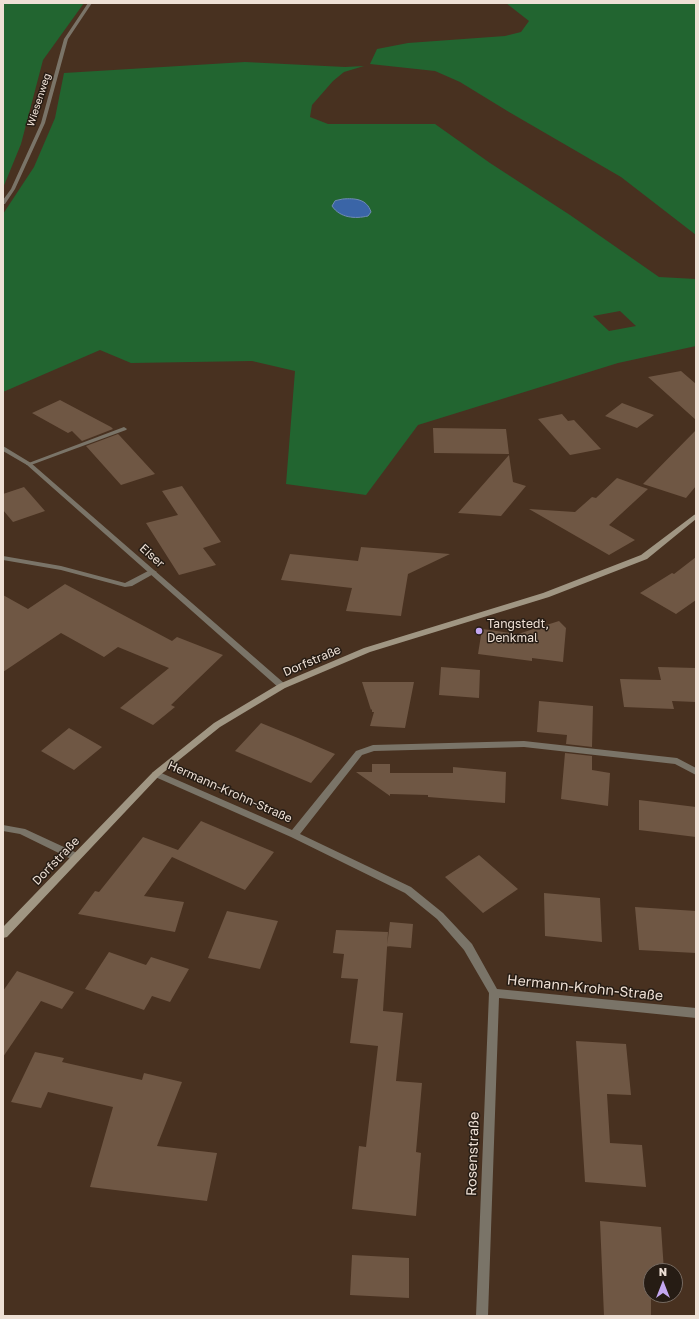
<!DOCTYPE html>
<meta charset="utf-8">
<style>
body{margin:0}
#map{position:relative;width:699px;height:1319px;overflow:hidden;background:#483120;font-family:"Golos Text",sans-serif}
canvas{display:block}
.frame{position:absolute;inset:0;border:4px solid #eee0d5;pointer-events:none}
.north{position:absolute;left:643px;top:1263px;width:40px;height:40px;box-sizing:border-box;background:#261c14;border:1px solid #766a61;border-radius:50%;rotate:0deg;font-size:11px;font-weight:700;line-height:16px;text-align:center;color:#eee0d5}
.north::after{content:'';display:block;margin:auto;width:14px;height:18px;background:#c4a7f1;clip-path:polygon(50% 0,100% 100%,50% 72%,0 100%)}
</style>
<div id="map">
<canvas width="699" height="1319"></canvas>
<div class="frame"></div>
<div class="north">N</div>
</div>
<script>
const g = document.querySelector('canvas').getContext('2d');
g.lineJoin = 'round';
function fill(path, color) {
  g.fillStyle = color;
  g.fill(path, 'evenodd');
}
function stroke(path, color, width, dash) {
  g.strokeStyle = color;
  g.lineWidth = width;
  g.lineCap = dash ? 'butt' : 'round';
  g.setLineDash(dash || []);
  g.stroke(path);
}
function drawText(font, color, halo, rows, align = 'center') {
  g.font = font + ' "Golos Text",sans-serif';
  g.lineWidth = 3;
  g.setLineDash([]);
  g.textBaseline = 'middle';
  g.strokeStyle = halo;
  g.fillStyle = color;
  for (const [text, x, y, turn = 0] of rows) {
    g.save();
    g.translate(x, y);
    g.rotate((+turn || 0) * Math.PI / 180);
    g.textAlign = isNaN(turn) ? turn : align;
    if (halo) g.strokeText(text, 0, 0);
    g.fillText(text, 0, 0);
    g.restore();
  }
}
fill(new Path2D(`
 M3,3h81l-41,57 -22,84 -18,44z
 M506,3h190v232l-75,-58 -112,-65 -49,-30 -25,-11 -65,-7 7,-15 31,-6 97,-7 16,-4 8,-11z
 M245,62l100,5 19,-1 -20,6 -11,9 -21,24 -2,12 18,7h107l55,39 80,52 89,62 37,2v67l-78,17 -200,62 -52,70 -80,-11 9,-113 -43,-10 -121,2 -31,-13 -97,42v-178l31,-47 21,-49 9,-45zM620,311l16,15 -27,5 -16,-15z`), '#226530');
const water = new Path2D(`
 M343,199c12,-1 24,0 28,13l-3,4c-13,3 -28,2 -36,-10l3,-5z`);
fill(water, '#3a65a7');
stroke(water, '#708ab5', 1);
fill(new Path2D(`
 M681,371l15,13v36l-48,-43z
 M60,400l51,27 2,2 -31,12 -10,-10 -4,2 -36,-20z
 M622,403l32,12 -17,13 -32,-12z
 M562,414l6,7 6,-1 27,29 -31,6 -32,-36z
 M433,428l73,1 3,25 -75,-1z
 M696,430v56l-10,12 -43,-14z
 M118,434l2,2 35,38 -34,11 -35,-39z
 M509,455l4,27 13,4 -25,30 -43,-3z
 M617,478l31,11 -39,36 26,15 -26,15 -80,-46 46,3 17,-15 4,1z
 M182,486l39,56 -18,6 13,17 -37,10 -33,-52 32,-8 -16,-24z
 M24,487l21,24 -32,11 -10,-12v-16z
 M361,547l89,7 -42,20 -7,42 -55,-5 6,-23 -71,-8 9,-26 68,7z
 M696,557v43l-20,14 -36,-21 32,-20 2,1z
 M65,584l107,57 5,-4 46,18 -52,50 4,2 -22,18 -33,-17 49,-40 -51,-21 -14,10 -43,-24 -58,39v-77l25,14z
 M559,621l7,7 -3,34 -31,-4v3l-54,-7 4,-25 36,5z
 M441,667l39,3 -1,28 -40,-3z
 M658,667l38,1v34l-24,-1 2,8 -50,-2 -4,-28 41,1z
 M362,682h52l-9,46 -35,-2 4,-14h-2v-3l-1,1z
 M539,701l54,5 -1,41 -26,-3 1,-9 -30,-3z
 M261,723l37,15 37,16 -24,29 -76,-32z
 M69,728l33,19 -28,23 -33,-19z
 M565,753l27,3v14l18,3 -2,33 -47,-7z
 M372,764h18v9h63v-6l53,5 -1,31 -77,-6v-2l-38,-1v2l-34,-24h16z
 M639,800l57,7v30l-57,-7z
 M201,821l73,31 -29,38 -73,-33 -28,39 40,6 -9,30 -97,-18 17,-23 4,1 44,-55 35,13z
 M479,855l39,34 -35,24 -38,-36z
 M544,893l56,5 2,44 -57,-6z
 M635,907l61,4v42l-57,-3z
 M227,911l51,10 -18,48 -52,-11z
 M390,922l23,2 -2,24 -24,-2z
 M336,930l52,2 -5,79 20,2 -7,68 26,2 -6,69 5,1 -5,63 -64,-7 7,-63 7,1 12,-101 -28,-3 8,-64 -17,-1 3,-24 -11,-1z
 M109,952l37,13 5,-8 38,12 -19,33 -18,-6 -8,14 -59,-21z
 M17,971l57,21 -12,17 -21,-8 -38,56v-66z
 M576,1041l50,3 5,51 -24,-1 3,49 32,2 4,42 -61,-5z
 M35,1052l29,6 -2,4 80,18 2,-7 38,9 -25,64 60,7 -10,48 -117,-14 23,-80 -65,-15 -7,16 -30,-6z
 M600,1221l61,6 3,44h-13v45h-47z
 M352,1255l57,3v40l-59,-3z`), '#6f5744');
fill(new Path2D(`
 M124,427l3,2 -1,1 -95,35h-4l-1,-1z
 M3,556l58,10 64,17 25,-13h3l4,2 -25,14 -7,1 -64,-17 -58,-10z
 M3,825l22,4 54,25 2,3 -2,3 -3,1 -3,-1 -53,-26 -17,-3z`), '#7a7468');
fill(new Path2D(`
 M88,3h4l-24,36 -23,84 -30,66 -10,15h-2v-4l8,-11 30,-66 23,-84z
 M3,446l28,17 254,221 1,2 -1,2h-6l-252,-223 -24,-14z
 M524,741l153,17 19,10v7l-21,-11 -151,-17 -150,4 -12,4 -62,79 111,53 32,26 29,31 25,45 199,19v10l-197,-20 -11,318h-12l13,-323 -25,-43 -27,-31 -32,-26 -114,-56 -138,-61 -1,-2 1,-2h6l133,58 64,-79 17,-6z`), '#7a7468');
fill(new Path2D(`
 M696,514v5l-49,40 -98,38 -179,55 -85,36 -65,39 -61,49 -152,161 -4,1v-11l150,-155 61,-49 65,-39 85,-36 179,-55 98,-38 53,-40z`), '#a09683');
for (const [x, y, r, color] of [
 [479,631,4,"#c4a7f1"]
]) {
  const dot = new Path2D();
  dot.arc(x, y, r, 0, 2 * Math.PI);
  g.fillStyle = color;
  g.fill(dot);
  stroke(dot, '#261c14', 1.5);
}
drawText('10px', '#eee0d5', '#261c14', [
 ["Wiesenweg",39,100,-72]
]);
drawText('12px', '#eee0d5', '#261c14', [
 ["Eiser",152,556,42],
 ["Dorfstraße",312,661,-23],
 ["Hermann-Krohn-Straße",230,792,24],
 ["Dorfstraße",56,861,-46]
]);
drawText('12px', '#eee0d5', '#261c14', [
 ["Tangstedt,",487,624],
 ["Denkmal",487,638]
], 'left');
drawText('14px', '#eee0d5', '#261c14', [
 ["Hermann-Krohn-Straße",585,988,6],
 ["Rosenstraße",473,1154,-88]
]);
</script>
